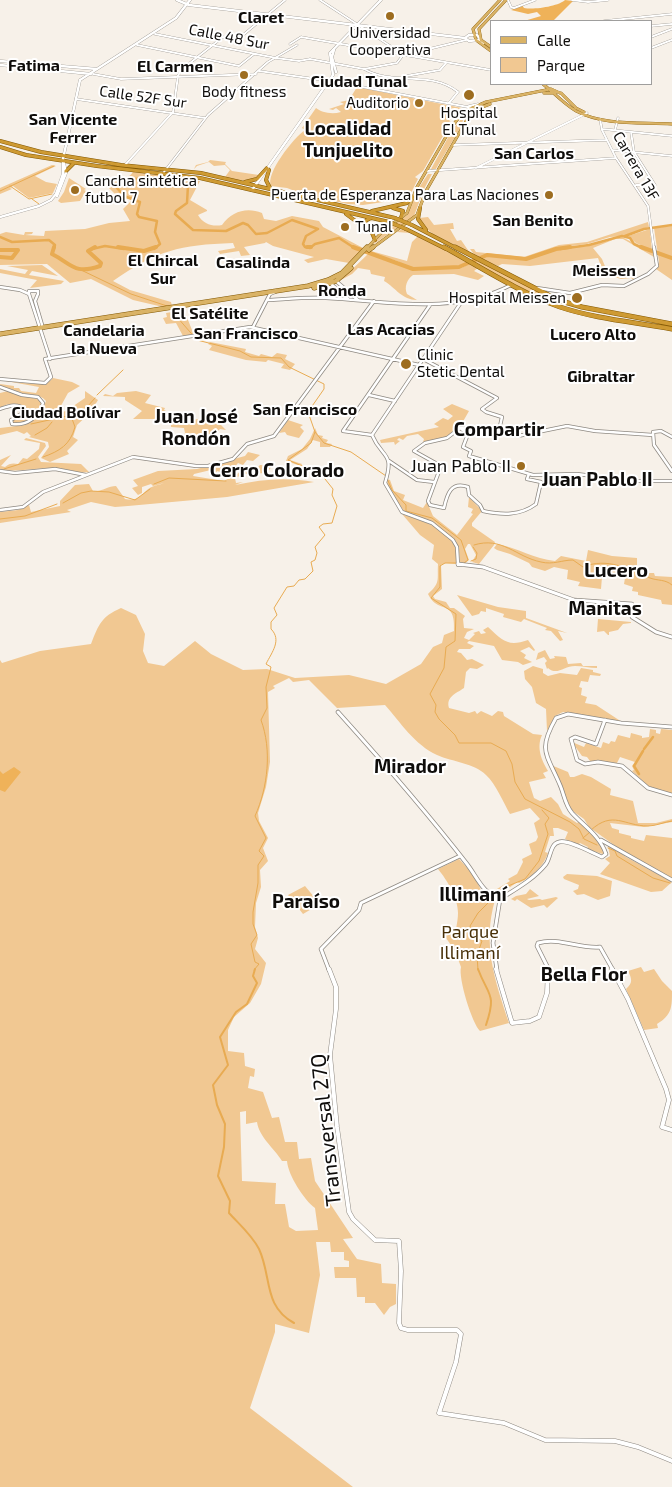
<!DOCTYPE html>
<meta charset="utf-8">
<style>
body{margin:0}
#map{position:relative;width:672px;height:1487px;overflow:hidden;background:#f7f1e9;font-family:"Exo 2",sans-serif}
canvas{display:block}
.legend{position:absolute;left:490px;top:20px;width:162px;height:65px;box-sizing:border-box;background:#fff;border:1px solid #9f9e9d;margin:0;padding:6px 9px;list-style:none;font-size:15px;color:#0f0d0b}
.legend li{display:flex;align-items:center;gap:10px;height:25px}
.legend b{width:25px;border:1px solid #9f9e9d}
</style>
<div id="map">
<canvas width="672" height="1487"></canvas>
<ul class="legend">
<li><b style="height:6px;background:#dab366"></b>Calle</li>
<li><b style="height:14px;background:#f1c892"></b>Parque</li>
</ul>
</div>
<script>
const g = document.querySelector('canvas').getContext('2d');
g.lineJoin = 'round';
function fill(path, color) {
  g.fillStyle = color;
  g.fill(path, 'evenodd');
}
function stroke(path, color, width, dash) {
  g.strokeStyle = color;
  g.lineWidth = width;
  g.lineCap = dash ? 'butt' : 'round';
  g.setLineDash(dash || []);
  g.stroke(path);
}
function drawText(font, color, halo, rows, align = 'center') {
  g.font = font + ' "Exo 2",sans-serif';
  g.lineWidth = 4;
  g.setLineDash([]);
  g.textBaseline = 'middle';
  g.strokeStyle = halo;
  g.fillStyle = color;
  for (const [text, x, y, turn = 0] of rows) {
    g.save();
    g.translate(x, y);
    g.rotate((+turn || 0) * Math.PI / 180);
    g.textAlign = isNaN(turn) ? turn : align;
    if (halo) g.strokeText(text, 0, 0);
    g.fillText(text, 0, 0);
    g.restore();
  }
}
fill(new Path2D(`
 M357,87l105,21 -13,13 2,1 -28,49 -8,6 3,2 -8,16 -6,4 -41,6 -15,-1 -43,-9 -18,-7 -16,-2c-6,-12 23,-49 34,-56l-3,-2 14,-20c5,4 15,7 25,4l-5,-4 -3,2 -4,-1 15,-5 -4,-2 9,-2z
 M472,109l-6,11h-3l-2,7 -27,45 -4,-1 22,-41 9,-11h-2l7,-8z
 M210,160l16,2 -1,2 7,7 27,4c-10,9 -23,5 -34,2l5,-7 -5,-5 -11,1 -5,-4 -12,4 -3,3 2,-4 12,-3z
 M52,165l4,1 -21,10 11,6 11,2 -4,9 -24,5 -16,-12 -3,2 2,1 -12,5v-6z
 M133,172l67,9 -10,19 17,10v1l-9,4c5,9 15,12 24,10 10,-14 25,-18 40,-12l2,6 12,2 16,-5 27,5 4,6 42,22 -16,14 -23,-4 -18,4 -4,-3 10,-3 -41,-11 -7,-4 -1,1 -21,4 6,8 -9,1 -2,-5 -19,3 -2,-3 17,-3 -2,-5c-54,2 -75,7 -120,38l17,9 41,12 1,4 -9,1 -30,-7 -42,-21 -21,4 -23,-19 -47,1v-31l6,-2 18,3 1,-3h8l-1,2 -7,1 19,1 1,-5 40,-2 24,-6 21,-2 -7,-12 9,-9 -15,-4 -11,-11 -3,1 -1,-4c10,1 25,-1 31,-10z
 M428,174h4l-8,15 -10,27 -43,30 15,-16 21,-15 11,-26z
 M69,178l17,11 -2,1 2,1 -6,10 -19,2 -3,-2 6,-9z
 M428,217l6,8 19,-2 1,6h-4l7,12 4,-1 9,13 -36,-18 -8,-7 -7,-10z
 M648,222l1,5 -25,9 -14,1 -23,7 -31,4 -30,10h-10l-24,-4 -16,3 -6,-8h4l2,3 48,5 35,-12 28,-3z
 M672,226v54l-16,-11 3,-7 -5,-34z
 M402,229l42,19 23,15 -10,3 -46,2 -14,-7 -27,-8 1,-2 36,10 5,-19 6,-6 -8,-3 -13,-1z
 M650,229l2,22 -16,-8 -8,-7z
 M622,237l31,16 1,4 -31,-18h-8l-22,9 9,11 5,12 13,6h13l1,3 -3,-2 -10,1 -17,-5 -6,-16 -68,8 -28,-2 -4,2 -18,-7 11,-4 25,5 11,-1 31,-10 30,-3z
 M368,254l45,16 48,-2 9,-4 8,4 -4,3 10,5 -6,4 -24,-6 -41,1c-6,4 -9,12 -6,19l10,6c-15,0 -21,-12 -33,-19l1,-4 -14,-3 -1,-4 -12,-2 -6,6 -11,6z
 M477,260l91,45 1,1 -31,-10 -66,-33z
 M42,265l16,11 -26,-5 -3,4 35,6 -3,3 -31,4 7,-8 -37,-7v-4l25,5 3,-4 -21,-4z
 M184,310l10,25 -11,1 -7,-13 -10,1 -3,-6 4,-1 -1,-4z
 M210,342l36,7 -1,3 14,4 2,-2 11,3 5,-4 10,2 -2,4 10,5 -5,6 -9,-2 3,-4 -16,-4 -2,2 -20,-2 -37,-10 3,-4 -4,-2z
 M53,378l19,4 8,4 -12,7 -11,20 9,-2 19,-13v-7l13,9 -8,13 -13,12 -4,12 5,3 -11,11 2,3 -19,8 -9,-4 8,-11 -1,-5 -19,-5 2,-1 -4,-4 -3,2 -7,-3 -17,4v-7l25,-3 15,-10 6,-14c-6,-8 -18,-5 -27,-9 -7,-2 -11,-5 -19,-6v-2l14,2v2h5l2,3 15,2 3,-6 -39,-7c13,1 45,9 53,-2z
 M8,391l32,9 2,2 -2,8 -18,14h-7l-3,-2 3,-4 10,-6 1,-5c-7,-5 -20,-4 -26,1v-15z
 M136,391l15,4 -6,8 20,5 -1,2 2,1 -7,8h-26l9,-8 -17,-11v-3l-22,-1 2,-2 8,2 4,-3z
 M452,404l17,7 -8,14 -15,12 -23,5 1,-3 -6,-5 -11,2 -4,4 -4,-2 -2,2 3,1 -5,4 -1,-3 -13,1 -1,-3 59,-13 -5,-3 9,-6 5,2 5,-4 -10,-7z
 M205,419l15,5 6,6 -6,-1 -2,2h-3l-5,6 -12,1 -7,4 -8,-6 2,-3 -1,-5 -13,-1v-7z
 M288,420l15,5 -3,2 4,4 -5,7 -12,-3 -2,-3 -6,1z
 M315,428l3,7 5,1 -1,2 6,2 -2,3 6,1 -2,3h-10v-5l-7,-2 -6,9 -17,11 12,4 -1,2 -15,-5 2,-5 14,-7 8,-10z
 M26,438l19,5 1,3 -8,11 3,5 40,2 8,8c-12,2 -24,-5 -36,-4 -18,0 -35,4 -53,2v-10l11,-5 -10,11 4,1c4,-4 9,-4 13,-3l5,-6 4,1 12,-10 1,-6 -16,-3z
 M248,452l12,3 -7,6 -6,-1 -4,5 -5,-2 -4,5 -6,-1 -7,5 -4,-1 -2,4 -4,-2 4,-4 -21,5 -1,2 31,5 24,-13h9l3,-3 12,1 -5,7 -22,1 -10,4 1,5 7,-1 -8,3c27,-6 52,-8 79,-3l-87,15 -99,9 -13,1 -24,-5 -24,8 4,2 -71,11v-11l18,-2 11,-5 2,7 29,-6v-5l15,-16 14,-1 4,7c9,1 15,-5 23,-5l9,13c13,2 14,-2 22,-9 4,-4 12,-5 17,-7l-11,3 -2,-2 -9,3v6l-4,2 -6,-7 6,-2 -5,-6 25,-9 39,-2 48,-13z
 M387,479l3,1 4,11 11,4 -2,5 20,8 4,-6 6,14 24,19 16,-21 -2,-1 2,-4 -5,-2 1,-10 13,14 -10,12v3l23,16 -1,3 -15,19 -7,-2 4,-7 -6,-11h-2l-3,5 4,11 -6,5 -3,-1 -1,-13 -3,-10 -26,-19 -24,-8 -18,-26z
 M402,514c16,6 45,13 53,31 2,5 1,13 1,19l-10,-1 -5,2 1,24 -9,7 2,3 11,3 4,6h4l11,8 -2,3 1,9 10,1 -7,3 -3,6 5,2 6,-6 -2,-1 6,-2 2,3 5,-1 -3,-3 5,-3c15,14 20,20 40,13l7,10 -1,1 -5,-4 -9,4 6,4 -2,3 8,4 -9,3 -5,-3 -16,-2 -8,-14 -25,-5 -2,2 7,3 -4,3h-11l-2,3 4,1 6,7 5,-1 12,6 -7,4 -7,-1 -4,4 -2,16c-9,6 -18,9 -15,20l20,5 6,-2 2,3 4,-3 11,5 6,-5 5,1 1,4 29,18 9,1c-6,13 0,26 6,36l-5,2 3,5 -17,4 5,16 6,3 11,-4 7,7 5,10 14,9 3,-2 11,13 10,6 5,15 -19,-6 1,-2 -8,-4 -2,2 -13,-6 3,-7 -10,-4h-5l1,8h-4l-5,16 3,1c-4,13 -17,25 -29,30l-2,-1 -20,15 -5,-5 18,-11 -2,-2 9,-5 6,-12 -1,-3 10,-5 -3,-10 7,-3 2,-4 -4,-14 6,-4 -10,-11 -20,6c-7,-12 -14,-30 -24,-39 -12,-12 -33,-13 -49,-20 -22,-10 -37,-33 -52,-50l-48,3 -28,-28 -16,2 -4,-4 -16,8 2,2 -7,4 2,70 -4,25 -8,26 1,8 9,17 -5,10 5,13 -8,9 1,17 -5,16 -1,24 3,11 -3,11 11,14 -5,21 -11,19 -16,14 -6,13v21l16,2 1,13 10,3 -1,8 -4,-1 -2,12 15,4 9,26 7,-1 6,25h12l2,17 12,-1 4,23 38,57 -10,1 14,20 24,5 1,19 14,1v20l-6,3 -6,8 -9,-12h-10v-6h-8l-1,-19h-21l-1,-11h15v-6l-5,-1v-8h-13l-1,-10h-14l4,33 -11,58 -34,-9v8l-25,76 103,79h-353v-827l2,3 38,-12 51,-7c8,-20 10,-27 30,-36l15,7 9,19 -2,17 5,12 16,3 31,-25 16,13 32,16 24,-1 28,9 54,-3 37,9 35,-20 12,-17 9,-4 2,-8 10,-4c2,-33 -16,-16 -26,-37 13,-12 9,-14 10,-30l-6,-5 2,-14 -14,-10zM246,1111v13l11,-2c2,15 17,26 25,39h5c1,14 17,39 28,47l3,22 -22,1 -7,-4 -4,-23h-10l1,-21 -34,-2 -2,-69z
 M497,544c21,4 37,15 58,17l6,-5 25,5 2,-11 24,6 25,2v11h11v4h6l1,3 17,1v28l-10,-1 -1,-4 -23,-5v-3l-6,-1 1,-4 -9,-3 1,-6 -23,-1 -1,12 -23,-3 2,-4 -13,-3 1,-9 -14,-3 -9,4 -13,-4 -3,-4 -19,-9 -13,-4 -3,-2z
 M457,595l41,12 28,4v7l41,15 -9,-2 5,9 -3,1 -9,-10 -6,-1 2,-2 -23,-9 -3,3 -18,-5 1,-3 -18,-6v4l-5,-1 -2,3 -7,2z
 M598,619l33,3v1l-8,1 -5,6 -9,2v3h-1l-4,-4 -7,1z
 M545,650l5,9 5,-1 -1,-2 12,1 2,7 13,-1 2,3h14v2c-7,0 -15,-2 -22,-2 -11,0 -18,10 -27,2l-1,1 -2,-6 2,-2 -3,-4 -8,3 2,-7z
 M533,666l10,3v4l5,3 12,-3 17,2 4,-7 12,2v2l8,2 -1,2 -10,-1 -2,7 -7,-1 -2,6 3,1 -1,7 6,2 -2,6 11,2 26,17 -59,-10 -8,4 -8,15 -1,-22 -10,-6 -4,-16 -7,-8 -1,-8z
 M650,729l6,1v3l4,1 1,-5 11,1v64l-24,-8 -16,-15 2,-1 -2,-4 3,-4 -15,-5 -3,6 -27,-2 -3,-4 -5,-1 -10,-14 12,5 2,-4 15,5 2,-6 6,2 2,-3 4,1 3,-7 12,3 1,-5 11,3v2l7,-1z
 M551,765l17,7 2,5h4l8,-3 9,3 20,12 -1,6 23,6 5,22h18l16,-4v3l-28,5 -34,-4 2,5 7,2v3l12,3v2l13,3 2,-6 26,3v40l-51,-28 -32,-23 -5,-8 -10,-7 -5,-6z
 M608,846h3l15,11 46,25 -10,9 -11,1 -51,-18 10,-11 -5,-4 5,-3z
 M459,859l14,15 8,16 14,10c-13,44 0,81 14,123l-29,8c-8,-8 -22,-53 -19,-64l-6,-16 -11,-16 12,-6c1,-6 2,-11 2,-16 0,-15 -11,-33 -20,-44z
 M567,874l30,2 15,5 -2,15 -12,4 -14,-6 -7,1 -4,-4 5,-2 1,-4 -15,-6 -1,-2z
 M305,886l15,18 -17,10 -15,-19z
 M530,889l9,7 -12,3 2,1 11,-1 2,1 14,-3 2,1 -11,10 -3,-3 -13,3 -14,-9 -2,2 -4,-2 5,-3 10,-2z
 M641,967l3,5 10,-3 8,12 10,10c0,16 0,24 -15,33l1,4 -14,2 -18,-41c7,-6 6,-10 2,-18z`), '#f1c892');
fill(new Path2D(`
 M565,0l8,1 -20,20h-29l17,-5 -4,-4 -9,2 -17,-4 11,-5 2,3c11,2 35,-2 41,-8z
 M14,767l7,5 -16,20 -5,-2v-19l3,3z`), '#efb259');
stroke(new Path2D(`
 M10,186l19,13 23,-5
 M32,199l7,5
 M79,269l52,25 36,12
 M170,309l27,31 43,11 11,6 30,1 8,9 35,17v5l-16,23 7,20 9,11 27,9 35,24 6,14 14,15v6l26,7 29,22 7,20 -4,3
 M97,395l26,-25
 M31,424l41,-9
 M35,435l12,-7 5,-6
 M43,457c17,-6 27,-12 32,-30l-4,-11 17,-10 7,-8
 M4,469l32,-10
 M154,484l15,-6 57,3
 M63,503l18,-10 10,-2 18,1 26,8 15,-11
 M0,519l25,-3 32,-12
 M474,545c28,-9 42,12 67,17 12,3 21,-2 32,-2l10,7c24,-10 46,2 67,11 8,3 15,1 22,7
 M471,561l5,-2 1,-6 -4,-6
 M457,563h-12l-5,3v21l-9,11 25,16 -1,27 -9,6 -2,21 -14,26 6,11 -1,7 4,7 16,16 4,8h32l15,8 6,13 3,18 10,17 45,23 9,7 5,10 13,6
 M591,830c22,-20 33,-4 57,-4 8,0 16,-4 24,-5
 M583,838l7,-6
 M608,848l7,3 2,5 36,22 17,5
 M496,895l12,-9 17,-7 14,-18 9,-27 -3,-10 4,-6 -7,-8
 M254,970l5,-6 -4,-2 -4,-18 6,-9 -4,-11v-12l5,-29v-18l6,-9 -5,-5 7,-13 -11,-22c13,-29 17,-66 6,-96l6,-12 -1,-21 5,-20 -5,-3c6,-12 16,-24 5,-35v-7l6,-7 -3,-7 13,-21 7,-1 5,-6 6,-1 8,-8 -2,-9 4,-2 2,-7 -2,-6 10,-12 -6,-8 4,-3 9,-1 5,-17 -5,-11 1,-6 -12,-15 -33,-14 23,-17 4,-11
 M478,970l-1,-15 5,-14 -10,-8 -2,-7 8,-13 14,-14`), '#e8ab52', 1);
stroke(new Path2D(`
 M255,969l-2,7 4,7 -10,21 -11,8 -16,25 8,28 -15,20 4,20 8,19 -1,23 -6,29 12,25 -1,12c10,11 23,22 30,36 13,28 4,57 35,74
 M478,969c10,27 19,24 8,56`), '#e8ab52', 2);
stroke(new Path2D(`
 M0,191l54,-25`), '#e8ab52', 1);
stroke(new Path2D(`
 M644,749l9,-12
 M639,774l-5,-8 9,-15`), '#e8ab52', 2.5);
stroke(new Path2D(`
 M625,236l19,-7 28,-4
 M0,237l12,5 37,-2 6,5 -1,4
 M92,249l13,-3 19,3
 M154,249l6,-5 -5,-12 2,-11 -18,-4 -2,-3 3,-12 -16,-6 -7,-8 3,-5c20,-7 50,-10 68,2l-1,18 -11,8 -1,3 18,16 33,1 17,-8 5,2 8,9 11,-1 25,-13 26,9 -12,7 -3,8 2,3 5,1 5,-4 24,-6 17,11
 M560,249l29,-4 33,-9 8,2 4,6 11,5`), '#e8ab52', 2.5);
stroke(new Path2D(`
 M54,247l-2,7c20,10 22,21 48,12l1,-3 -13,-12 7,-4
 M118,247l26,4 12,-4
 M307,247h4
 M353,247l60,22 46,-2 28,-12 39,4 30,-10 14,-2
 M641,247l31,11
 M0,250h18l-6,8 -12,-1`), '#e8ab52', 4);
const tertiaryFar3 = new Path2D(`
 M320,0l81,53
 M508,0l3,7 3,1 21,-8
 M572,0l16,2 20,-2
 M264,18l5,2
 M604,21l68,-7
 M651,26l21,-2
 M155,34l121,24 23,3 11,-2 54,10c29,17 67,1 94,23l-9,11
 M651,37l21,-8
 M290,44l11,-7 190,33
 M137,45l102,21 15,-12
 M651,48l21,-8
 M404,55l62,-15
 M364,69l33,-6 6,-8
 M259,71l77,11 137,26
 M93,74l28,5 135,-5
 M406,76l34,-6 6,-7
 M76,99l129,19
 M469,106l9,-2
 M600,119l2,11 14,28 32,48 6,43
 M602,129l70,7
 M615,130l3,-12
 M631,132l3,20 21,33
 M453,145l154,-5
 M612,150l60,6
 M125,165l48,-53 5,-36 3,-6 42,-33 14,3 48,-40
 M476,168l111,-55
 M427,171l189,-13
 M164,172l44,-57 60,-53 29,-17
 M636,185h18`);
const tertiaryFar2 = new Path2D(`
 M336,281l22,19
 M330,283l18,16
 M0,287l20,3 9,4
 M537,288l33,5 32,-8 22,1 24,-12 9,-8 -3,-19
 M29,294l21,65
 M29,294v-3h9v3
 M38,294l-3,7 8,27
 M268,300c19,-1 39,-3 58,-2 64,3 125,18 185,-13
 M253,327l17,-33 5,-2
 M423,359l74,39 -15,11 4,3 16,5 -2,9 -8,5
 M0,379l45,4 6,-6 -6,-18 205,-32 169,38
 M0,387l22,8 16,2 5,6c-4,14 -16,23 -31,21l-1,-4 12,-7 2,-4c-8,-6 -16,-3 -25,0
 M369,395l26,6
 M460,428l-13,10 -22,5 -11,8 27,15 -13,35 2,4 14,3c3,-14 7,-27 24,-21l1,8 11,10 3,6c19,4 37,5 53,-7l5,-22 -14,-3 2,-5
 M460,428l8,6 -5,13 8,4 -2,5 64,19 44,-1 56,7h39
 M461,428l57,8 49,-10 28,5 58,4
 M372,435c10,24 23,16 13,48l17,29 30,11 21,17 4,7 1,18h5
 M372,435l-29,-4 87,-126
 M372,435l90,-134
 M672,437l-11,-6 -8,1 1,13 18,26
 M389,461l28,19 17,2
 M0,471l15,2 40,-4 31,6
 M0,510l23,-3 20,-15 90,-35 63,9h12l25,-7 14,-15 27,-8 100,-135`);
const tertiaryFar1 = new Path2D(`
 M458,564l25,3 91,33 58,4v13l24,15 16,5
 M338,712c45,50 88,99 129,152 10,13 16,30 33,35
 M605,720l-9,24 -21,-7 -4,2 6,21 8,4 13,-2 24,4 26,22 24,7
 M601,840l71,40
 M500,899c16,-10 34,-20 46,-35 5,-7 4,-20 13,-22 9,-3 33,11 43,15l4,-3c-6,-18 -22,-28 -34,-41 -7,-8 -8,-19 -12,-28 -13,-31 -23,-34 -4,-67l12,-4 53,9 51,4
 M329,970l-8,-21 38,-39 2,-7 99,-47
 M497,970l-4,-27 7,-44
 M549,970l-12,-24 1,-3c21,-6 41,6 62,4l13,23`);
const tertiary = new Path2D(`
 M329,969l7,18v22l-6,46 7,72 12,85 4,7 22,21 24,1 2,30 -2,52 2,5 7,2h49l4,4 -5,28 -17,51 65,10 41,17 70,1 23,6 34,14
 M496,969l16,54 18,-2 9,-4 8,-24 1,-24
 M612,969l16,30 38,90 3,11 -7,27 10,3`);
const secondary = new Path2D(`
 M177,0l12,5 276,33
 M465,38l4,-3h8l6,8
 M465,38l4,3 10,-1
 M334,50l-2,7 4,15
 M0,61l97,8
 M0,65l91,9
 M252,190l81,-115 -3,-22 51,-53
 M57,196l9,-23 -2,-10
 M0,217l39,-11 12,-6 5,-6 7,-20v-15l17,-79 96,-62 14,-18`);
const primaryFar1 = new Path2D(`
 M491,47l-10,-7 -2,-11 27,-29
 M491,51l-15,-11 -3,-11 27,-29
 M543,84c11,9 21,20 33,27 28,15 65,11 96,13
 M544,93h11
 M561,93l15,15 8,4
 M366,249l17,-18 24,-18 10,-26 34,-59 12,-16 23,-10 65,-13 11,5
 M371,249l46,-34 9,-24 43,-75 8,-7 13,-5`);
const primary = new Path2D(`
 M369,250l4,-3
 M314,288l22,-7 15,-13
 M0,334l308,-48 20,-6 14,-7 25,-26`);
const trunkFar1 = new Path2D(`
 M0,141l41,11 80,13 80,8 194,45
 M0,147l26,8 71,11 103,12 189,44
 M269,170l-3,10 4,8
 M66,171l8,-8
 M245,182l12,-3 10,-11
 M393,208l10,3 -2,7
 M420,208l-2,11 8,11
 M372,211l35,-8 6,-6
 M346,214l26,19 3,7
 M371,218l-6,3 4,6 9,2 11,-3
 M412,225l46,24
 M406,229l40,20`);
const trunk = new Path2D(`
 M444,247c38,21 75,45 116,60 36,12 75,15 112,22
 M455,247l103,53 24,7 90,17`);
stroke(tertiaryFar3, '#8e8982', 2.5);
stroke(tertiaryFar2, '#8e8982', 4);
stroke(tertiaryFar1, '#8e8982', 4.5);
stroke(tertiary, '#8e8982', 5);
stroke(secondary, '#8e8982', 3);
stroke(primaryFar1, '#835804', 3);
stroke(primary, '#835804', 5);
stroke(trunkFar1, '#835804', 4);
stroke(trunk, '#835804', 5);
stroke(tertiaryFar3, '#fff', 2);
stroke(tertiaryFar2, '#fff', 2.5);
stroke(tertiaryFar1, '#fff', 3);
stroke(tertiary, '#fff', 4);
stroke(secondary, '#fff', 2.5);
stroke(primaryFar1, '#dab366', 2.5);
stroke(primary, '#dab366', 4);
stroke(trunkFar1, '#ce9a33', 3);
stroke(trunk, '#ce9a33', 4);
const trunkBridge = new Path2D(`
 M395,218l17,7
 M389,222l17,7`);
stroke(trunkBridge, '#835804', 4, []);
stroke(trunkBridge, '#ce9a33', 3);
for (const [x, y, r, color] of [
 [390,16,5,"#9d6d20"],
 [244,75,5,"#9d6d20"],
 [469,95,6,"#9d6d20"],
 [419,103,5,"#9d6d20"],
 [75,190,5,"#9d6d20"],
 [549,195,5,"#9d6d20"],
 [345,227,5,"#9d6d20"],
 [577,298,6,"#9d6d20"],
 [406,364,6,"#9d6d20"],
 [521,466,5,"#9d6d20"]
]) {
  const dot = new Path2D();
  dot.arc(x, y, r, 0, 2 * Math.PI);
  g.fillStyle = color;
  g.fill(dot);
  stroke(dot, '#fff', 2);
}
drawText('15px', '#0f0d0b', '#fff', [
 ["Universidad",390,33],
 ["Cooperativa",390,50],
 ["Body fitness",244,92],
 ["Auditorio",409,103,"right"],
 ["Hospital",469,113],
 ["El Tunal",469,130],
 ["Cancha sintética",85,181,"left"],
 ["futbol 7",85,198,"left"],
 ["Puerta de Esperanza Para Las Naciones",539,195,"right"],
 ["Tunal",355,227,"left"],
 ["Hospital Meissen",566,298,"right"],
 ["Clinic",417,355,"left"],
 ["Stetic Dental",417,372,"left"]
]);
drawText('15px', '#0f0d0b', '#fff', [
 ["Calle 48 Sur",229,37,11],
 ["Calle 52F Sur",143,97,8],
 ["Carrera 13F",636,166,60]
]);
drawText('bold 16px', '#0f0d0b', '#fff', [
 ["Claret",261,18],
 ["Fatima",34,66],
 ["El Carmen",175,67],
 ["Ciudad Tunal",359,82],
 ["San Vicente",73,120],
 ["Ferrer",73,138],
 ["San Carlos",534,154],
 ["San Benito",533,221],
 ["El Chircal",163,261],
 ["Sur",163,279],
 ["Casalinda",253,263],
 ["Meissen",604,271],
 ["Ronda",342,291],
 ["El Satélite",210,314],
 ["Las Acacias",391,330],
 ["Candelaria",104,331],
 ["la Nueva",104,349],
 ["Lucero Alto",593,335],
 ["Gibraltar",601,377],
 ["San Francisco",305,410],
 ["Ciudad Bolívar",66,413]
]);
drawText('bold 16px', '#0f0d0b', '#fff', [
 ["San Francisco",246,334]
]);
drawText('18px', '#0f0d0b', '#fff', [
 ["Juan Pablo II",511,466]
], 'right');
drawText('18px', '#483008', '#fff', [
 ["Parque",470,932],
 ["Illimaní",470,953]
]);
drawText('bold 19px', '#0f0d0b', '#fff', [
 ["Localidad",348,129],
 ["Tunjuelito",348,151]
]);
drawText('bold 19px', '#0f0d0b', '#fff', [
 ["Juan José",196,417],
 ["Rondón",196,439],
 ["Compartir",499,430],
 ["Cerro Colorado",277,471],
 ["Juan Pablo II",597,480],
 ["Manitas",605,609],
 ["Mirador",410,767],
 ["Illimaní",473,895],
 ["Paraíso",306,902],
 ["Bella Flor",584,975]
]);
drawText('bold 20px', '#0f0d0b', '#fff', [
 ["Lucero",616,570]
]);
drawText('21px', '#0f0d0b', '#fff', [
 ["Transversal 27Q",326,1130,-96]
]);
</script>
